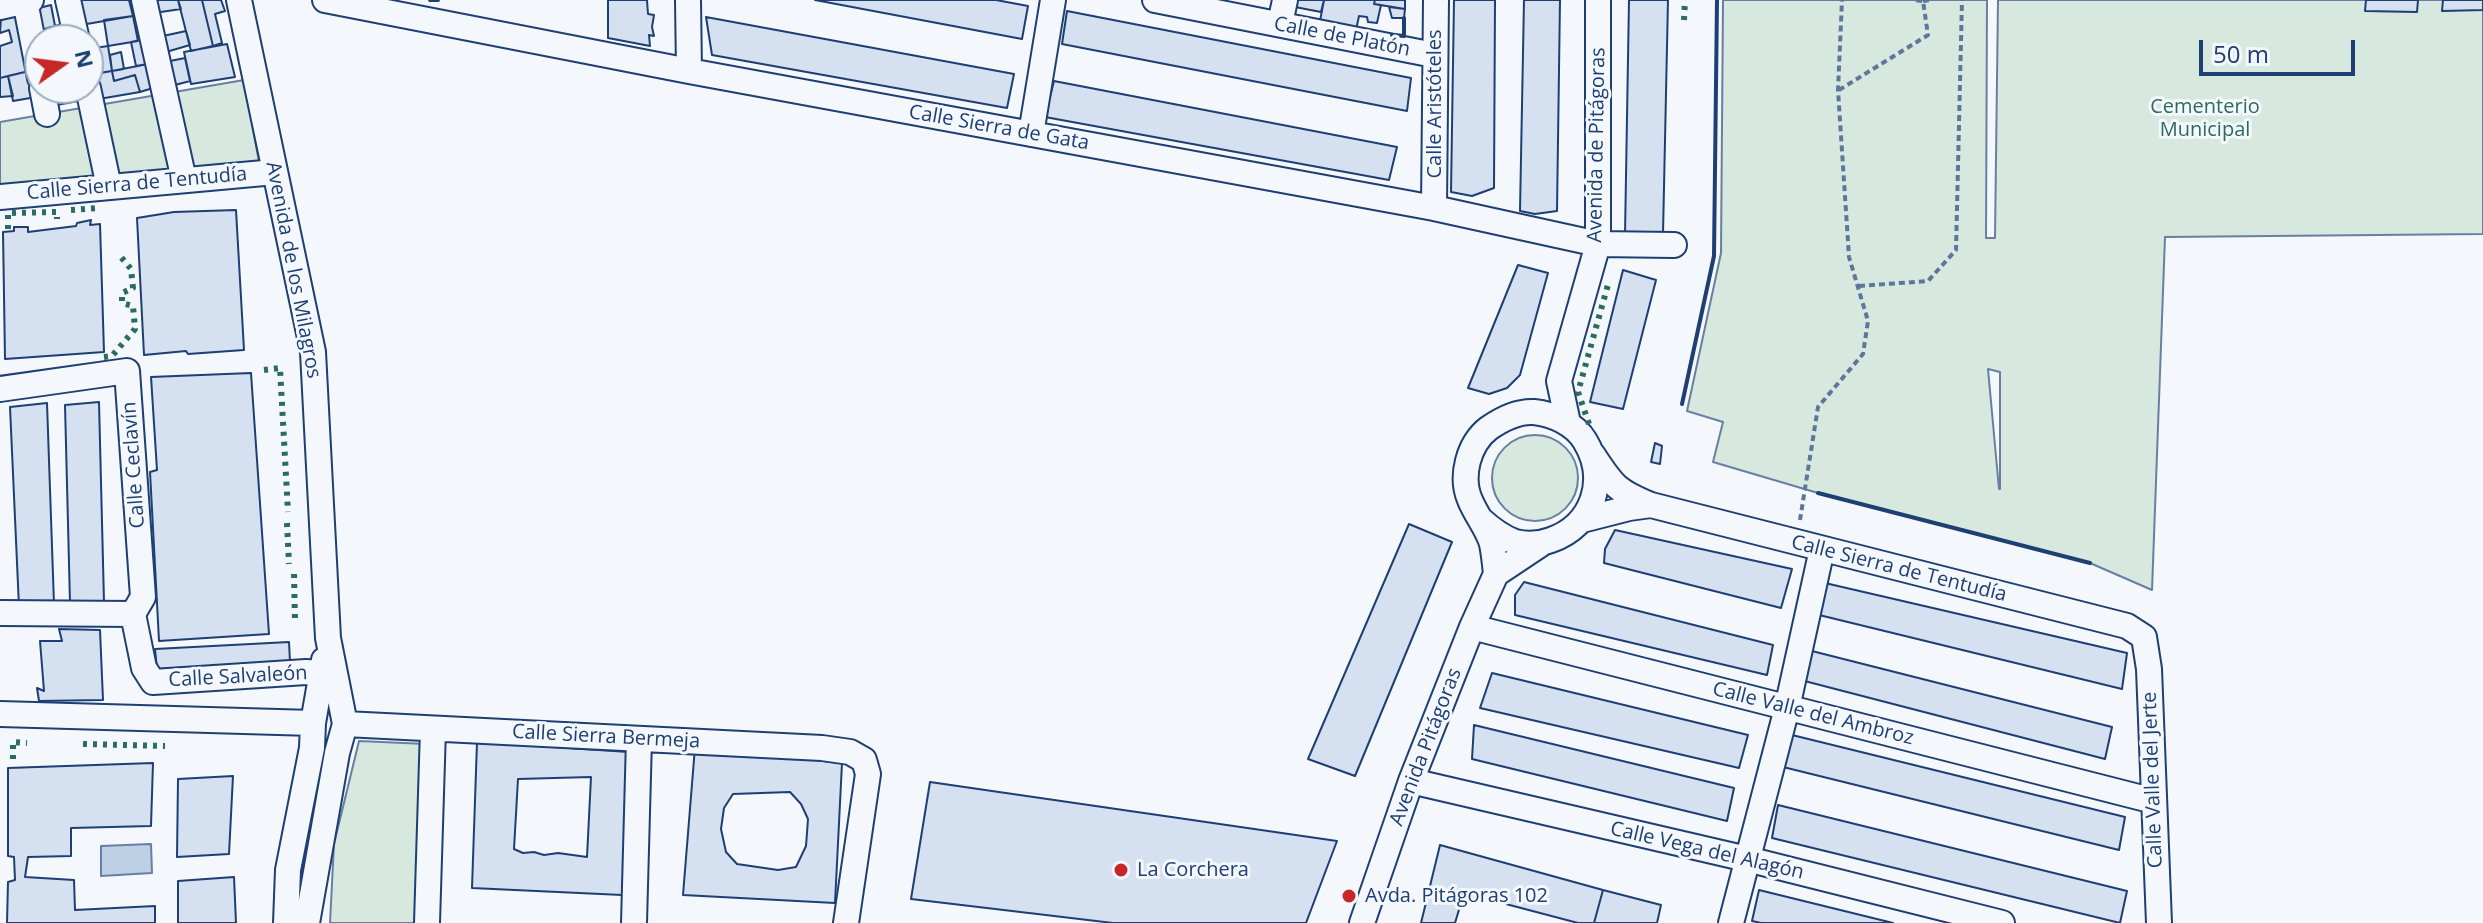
<!DOCTYPE html>
<meta charset="utf-8">
<style>
body{margin:0}
#map{position:relative;width:2483px;height:923px;overflow:hidden;background:#f4f7fb;font-family:"Open Sans",sans-serif}
canvas{display:block}
.north{position:absolute;left:24px;top:24px;width:80px;height:80px;box-sizing:border-box;background:#f4f7fb;border:2px solid #9eadc5;border-radius:50%;rotate:76deg;font-size:22px;font-weight:700;line-height:32px;text-align:center;color:#1d3f73}
.north::after{content:'';display:block;margin:auto;width:28px;height:36px;background:#c62828;clip-path:polygon(50% 0,100% 100%,50% 72%,0 100%)}
.scale{position:absolute;left:2199px;top:40px;width:156px;height:36px;box-sizing:border-box;border:4px solid #1d3f73;border-top:0;padding-left:10px;font-size:24px;line-height:28px;white-space:nowrap;color:#1d3f73;-webkit-text-stroke:6px #f4f7fb;paint-order:stroke}
</style>
<div id="map">
<canvas width="2483" height="923"></canvas>
<div class="north">N</div>
<div class="scale">50 m</div>
</div>
<script>
const g = document.querySelector('canvas').getContext('2d');
g.lineJoin = 'round';
function fill(path, color) {
  g.fillStyle = color;
  g.fill(path, 'evenodd');
}
function stroke(path, color, width, dash) {
  g.strokeStyle = color;
  g.lineWidth = width;
  g.lineCap = dash ? 'butt' : 'round';
  g.setLineDash(dash || []);
  g.stroke(path);
}
function drawText(font, color, halo, rows, align = 'center') {
  g.font = font + ' "Open Sans",sans-serif';
  g.lineWidth = 6;
  g.setLineDash([]);
  g.textBaseline = 'middle';
  g.strokeStyle = halo;
  g.fillStyle = color;
  for (const [text, x, y, turn = 0] of rows) {
    g.save();
    g.translate(x, y);
    g.rotate((+turn || 0) * Math.PI / 180);
    g.textAlign = isNaN(turn) ? turn : align;
    if (halo) g.strokeText(text, 0, 0);
    g.fillText(text, 0, 0);
    g.restore();
  }
}
const green = new Path2D(`
 M1723,0h264l-1,238h9l3,-238h485v234l-318,3 -13,353 -62,-27 -272,-70 -105,-31 10,-40 -36,-11 34,-158zM1988,369l12,3v117h-1z
 M244,80l18,98 -262,19v-75z
 M1492 478a43 43 0 1 1 86 0a43 43 0 1 1-86 0Z
 M359,741l67,3 -8,179h-88l4,-79z`);
fill(green, '#d7e8df');
stroke(green, '#687fa3', 2);
const water = new Path2D(`
 M151,844l1,29 -51,3v-30z`);
fill(water, '#bed0e5');
stroke(water, '#687fa3', 2);
const building = new Path2D(`
 M80,0h49l4,16 -52,9z
 M151,0h27l3,9 -27,4z
 M178,0h24l11,46 -22,5z
 M202,0h19l4,11 -10,3 7,29 -9,3z
 M608,0h39l1,14 6,1 -2,12 2,9 -5,-1 1,11 -42,-8z
 M815,0h181l32,6 -6,33z
 M1287,0h37l-3,12 -26,-5z
 M1324,0h51l-1,4 7,1 -4,18 -9,-1 -1,-5 -8,-1 -3,14 -36,-9z
 M1375,0h30v9l-31,-5z
 M1454,0h41l-1,188 -22,8 -21,-4z
 M1524,0h36l-3,211 -22,3 -15,-3z
 M1629,0h39l-5,234 -38,1z
 M2366,0h52l-1,12 -52,-1z
 M2443,0h40v10l-41,1z
 M51,5l4,21 -24,7 -4,-22z
 M1389,7l16,2 -1,9h-12z
 M1067,11l344,67 -4,33 -345,-67z
 M18,12l11,59 -29,7v-32l12,-4 -3,-12 -9,3 1,-15z
 M133,16l5,25 -30,5 -4,-26z
 M706,17l308,57 -7,34 -295,-53z
 M61,24l4,16h-12l-3,-12z
 M186,31l4,14 -24,7 -3,-16z
 M145,39l3,25 -12,2 -5,-24z
 M227,44l8,33 -44,7 -7,-32z
 M108,46l4,25 -24,4v-26z
 M121,52l3,17 -12,2 -2,-16z
 M185,58l5,23 -15,4 -5,-24z
 M148,64l5,24 -13,4 -5,-17 -21,6 -2,-10z
 M29,71l7,26 -23,4 -5,-25z
 M112,71l2,10 21,-6 5,17 -41,7 -7,-25z
 M8,76l5,20 -13,1v-19z
 M1054,81l343,66 -8,33 -344,-63z
 M42,88h33l3,13 -32,6z
 M236,210l8,140 -56,4 -2,-3 -42,4 -7,-137 37,-6z
 M91,220l-1,5 10,-1 4,128 -99,7 -2,-127 11,-1v-4h14v5l48,-6 1,-3z
 M1518,265l30,8 -28,102 -13,13 -18,6 -21,-6z
 M1623,270l33,10 -33,129 -33,-7z
 M251,373l18,261 -110,7 -9,-169 7,-2 -6,-93z
 M99,402l5,200 -34,1 -5,-198z
 M47,403l7,201 -35,3 -9,-200z
 M1655,443l7,3 -2,18 -9,-2z
 M1409,524l43,18 -97,234 -47,-17z
 M1615,530l177,39 -11,39 -177,-45 1,-14z
 M1524,582l249,63 -6,30 -252,-60v-20z
 M1825,583l302,70 -5,36 -307,-75z
 M59,629l41,1 3,70 -64,1 -2,-13 7,3 -4,-50h22z
 M289,642l1,20 -133,7 -2,-20z
 M1800,648l312,79 -7,32 -312,-81z
 M1492,673l256,62 -9,33 -259,-60z
 M1474,725l260,63 -7,33 -255,-62z
 M1788,734l337,83 -6,33 -340,-84z
 M477,742l152,10 -7,143 -150,-7zM591,777l-4,80 -29,-4 -14,2 -10,-3 -11,1 -9,-4 4,-70z
 M695,747l147,16 -7,140 -152,-8zM790,792l11,12 7,15 -2,27 -10,21 -18,3 -41,-6 -11,-12 -5,-23 3,-21 9,-14z
 M153,763l-2,63 -80,2v28l-43,1 -3,20 49,3 1,30 80,-4v17h-148l1,-41 7,-2 -1,-23 -6,-1v-88z
 M233,776l-4,78 -52,3 1,-78z
 M930,782l407,59 -31,82h-193l-202,-24z
 M1778,805l349,86 -7,32 -348,-85z
 M1440,845l163,45 -9,33h-16l-114,-30 -9,30h-34z
 M234,877l2,46h-58v-42z
 M1603,890l58,15 -4,18h-63z
 M1759,890l134,33h-132l-9,-2z`);
fill(building, '#d5e0f0');
stroke(building, '#1d3f73', 2);
const minor = new Path2D(`
 M68,0l9,40
 M144,0l40,180
 M239,0l74,352 15,286 17,86 -8,29 -30,170
 M325,0l364,71 745,137 164,36 76,1
 M688,0l1,71
 M1155,0l279,55
 M25,1l15,77
 M0,7l31,-7
 M1280,24l5,-24
 M42,88l5,26
 M88,88l21,99
 M1031,134l22,-134
 M0,197l275,-25
 M1434,208l2,-208
 M0,389l127,-18 16,226 -10,17 11,54 9,14 153,-10 16,1
 M1568,423l-9,-42 39,-137v-244
 M1593,455c20,31 24,36 58,50l476,121 17,11 5,32 10,254
 M1480,519c11,10 21,18 35,23 12,3 25,2 36,-2 43,-15 57,-61 34,-99 -10,-17 -32,-27 -51,-29 -17,-1 -32,7 -45,16 -21,16 -29,49 -19,72 6,15 18,29 22,44 2,10 3,20 4,30
 M1582,520l47,-12 22,-3
 M0,613l133,1
 M1472,627l682,174
 M0,714l313,9
 M345,724l477,24 28,4 14,8 4,14 -22,149
 M1411,781l336,78 255,64
 M286,923l2,-53 24,-122 1,-25 11,-63
 M427,923l6,-194
 M634,923l5,-184
 M1362,923l49,-142 61,-154 24,-53 45,-30
 M1731,923l56,-215 35,-159`);
stroke(minor, '#1d3f73', 28);
stroke(new Path2D(`
 M1923,1l9,-1
 M1839,90l89,-55 -5,-34 -11,-1
 M1859,286l69,-5 28,-31 6,-250
 M1800,520l18,-113 45,-53 5,-33 -19,-64 -11,-167 4,-90`), '#5e769c', 4, [6, 4]);
stroke(minor, '#f4f7fb', 24);
stroke(new Path2D(`
 M1684,20l1,-20
 M71,210l28,-2
 M8,229v-16l49,-1v7
 M104,357l8,-1 23,-27 -2,-23 -11,-3v-10l11,-5 -2,-19 -10,-12
 M264,370l16,-2 8,144
 M1589,424l-11,-32 31,-111
 M287,523l2,41
 M294,574l1,48
 M83,744l82,2
 M13,759v-17l14,1`), '#2c6c60', 6, [4, 6]);
stroke(new Path2D(`
 M430,0h8
 M1392,35l12,1v-18
 M1682,404l32,-148 3,-256
 M1818,493l272,70`), '#1d3f73', 4);
for (const [x, y, r, color] of [
 [1121,870,8,"#c62828"],
 [1349,896,8,"#c62828"]
]) {
  const dot = new Path2D();
  dot.arc(x, y, r, 0, 2 * Math.PI);
  g.fillStyle = color;
  g.fill(dot);
  stroke(dot, '#f4f7fb', 3);
}
drawText('20px', '#1d3f73', '#f4f7fb', [
 ["Calle de Platón",1342,37,11],
 ["Calle Aristóteles",1435,104,-90],
 ["Calle Sierra de Gata",999,128,10],
 ["Avenida de Pitágoras",1597,145,-89],
 ["Calle Sierra de Tentudía",137,184,-5],
 ["Avenida de los Milagros",293,270,79],
 ["Calle Ceclavín",134,465,-94],
 ["Calle Sierra de Tentudía",1899,569,14],
 ["Calle Salvaleón",238,677,-3],
 ["Calle Valle del Ambroz",1813,714,14],
 ["Calle Sierra Bermeja",606,737,3],
 ["Avenida Pitágoras",1426,747,-69],
 ["Calle Valle del Jerte",2153,780,-92],
 ["Calle Vega del Alagón",1707,851,13]
]);
drawText('20px', '#2c6c60', '#f4f7fb', [
 ["Cementerio",2205,107],
 ["Municipal",2205,130]
]);
drawText('20px', '#1d3f73', '#f4f7fb', [
 ["La Corchera",1137,870],
 ["Avda. Pitágoras 102",1365,896]
], 'left');
</script>
